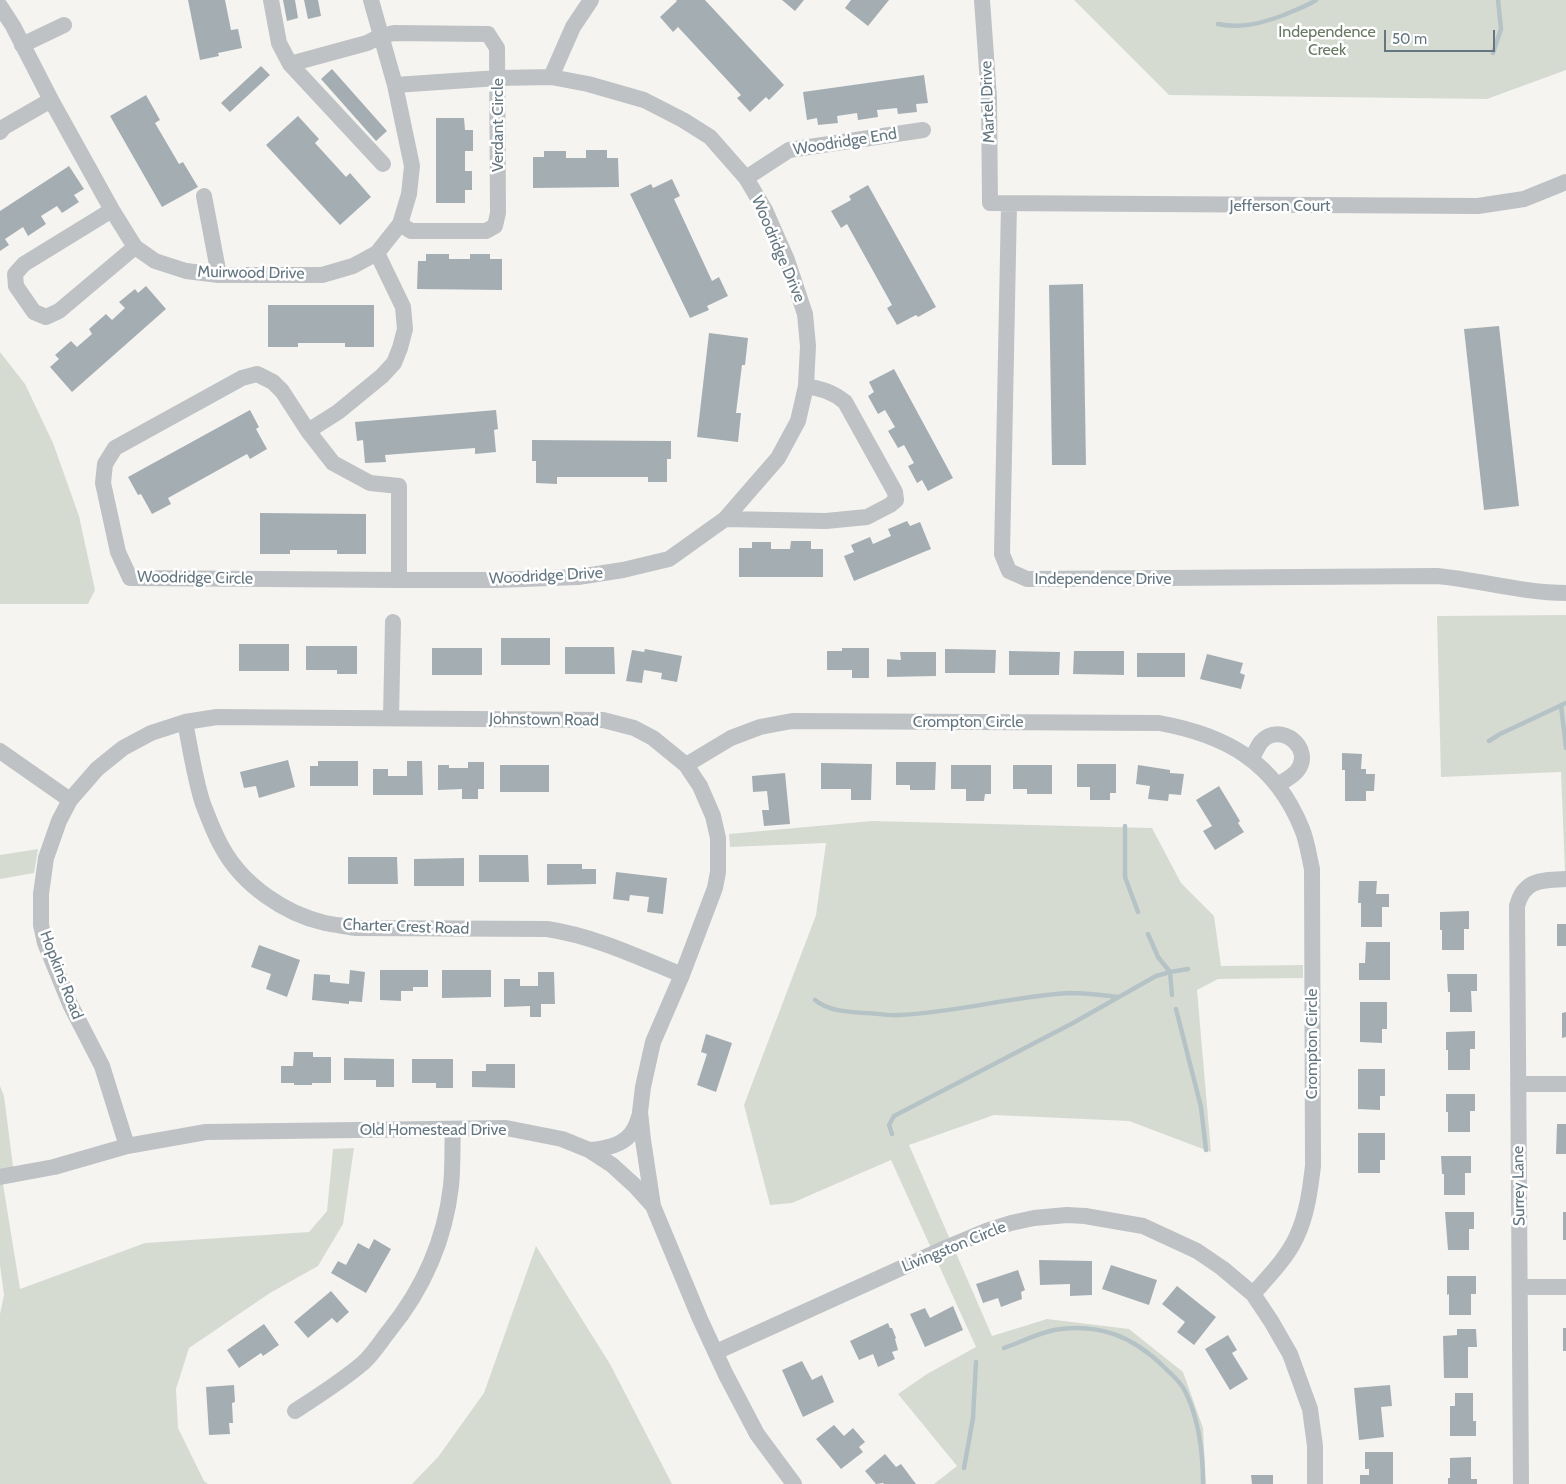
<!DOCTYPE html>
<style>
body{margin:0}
#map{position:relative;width:1566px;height:1484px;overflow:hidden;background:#f5f4f1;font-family:Cabin,sans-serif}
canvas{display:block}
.scale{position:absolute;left:1384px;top:30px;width:111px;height:22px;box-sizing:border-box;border:2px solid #647781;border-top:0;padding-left:6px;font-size:15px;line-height:18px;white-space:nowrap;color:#647781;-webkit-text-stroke:4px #fff;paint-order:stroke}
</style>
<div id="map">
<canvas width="1566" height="1484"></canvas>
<div class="scale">50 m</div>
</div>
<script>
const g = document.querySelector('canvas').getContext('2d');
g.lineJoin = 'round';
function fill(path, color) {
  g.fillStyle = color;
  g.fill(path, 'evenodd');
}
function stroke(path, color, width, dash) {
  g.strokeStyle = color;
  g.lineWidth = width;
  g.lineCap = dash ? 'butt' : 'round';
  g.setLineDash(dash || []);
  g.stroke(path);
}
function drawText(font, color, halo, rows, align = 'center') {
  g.font = font + ' Cabin,sans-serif';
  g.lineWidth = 5;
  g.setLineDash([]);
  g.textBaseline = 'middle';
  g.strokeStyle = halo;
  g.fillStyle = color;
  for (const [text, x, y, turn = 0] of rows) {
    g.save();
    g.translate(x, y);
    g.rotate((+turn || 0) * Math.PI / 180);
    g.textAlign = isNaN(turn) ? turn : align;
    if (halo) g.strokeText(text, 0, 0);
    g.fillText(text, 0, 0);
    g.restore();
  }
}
fill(new Path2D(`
 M1074,0h492v70l-79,29 -318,-4z
 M0,352l25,32 28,59 26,73 16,74 -7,14h-88z
 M1566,615v257h-1l-4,-100 -120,5 -4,-161z
 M872,821l280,7 29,55 33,33 7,50 82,-1v13l-85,1 -21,11 14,162 -82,-31 -135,-6 -85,30 83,191 55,-17 82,10 54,43 20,56 3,56h-272l23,-18 -59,-72 29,-20 49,-27 -85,-187 -99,43 -22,2 -26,-100 72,-190 10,-72 -96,4 -1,-13z
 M38,849l-4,24 -34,6v-24z
 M0,1086l4,10 11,86 -12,2 17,105 125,-46 164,-11 18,-21 6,-62 21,-1 -11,76 -25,42 -48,27 -81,55 -13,41 2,39 26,53 4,3h-208v-170l4,-19 -4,-30z
 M536,1246l74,118 62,120h-260l26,-27 46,-64z`), '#d6dbd2');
stroke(new Path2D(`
 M1218,24c24,5 44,-1 66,-9 11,-5 21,-8 32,-15
 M1493,53l8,-24 -3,-29
 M1561,705l5,43
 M1489,741l11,-7 66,-31
 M1125,826v51l13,35
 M1148,934l10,23 12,15 2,23
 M815,1000c13,11 33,12 50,13 12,0 23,3 34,2 57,-2 113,-19 170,-22 17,0 33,2 49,4
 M1176,1009l25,98 5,43
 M892,1134l-3,-9 5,-9 179,-93 83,-47 14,-4 18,-3
 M1004,1348c17,-6 32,-14 50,-18 45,-8 80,7 111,38 7,7 16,14 20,23 14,28 18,62 18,93
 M964,1468l9,-50 3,-56`), '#b6c3c6', 4.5);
fill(new Path2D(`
 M188,0h37l6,30 7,-1 4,19 -24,5 1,3 -19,4z
 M283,0h12l3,18 -11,3z
 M304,0h14l3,16 -13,3z
 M676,0h29l79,85 -15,15 -3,-3 -16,15 -13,-14 4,-3 -63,-68 -5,5 -13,-15 17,-16z
 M782,0h22l-9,11z
 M851,0h38l-21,26 -23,-18z
 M261,66l9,9 -40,37 -9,-9z
 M332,69l55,62 -11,10 -55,-62z
 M924,75l4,28 -12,1 1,8 -19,2 -1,-6 -20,2 1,7 -20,3 -1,-7 -20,3 1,7 -20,2 -1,-7 -10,2 -4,-28z
 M146,95l14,25 -5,3 24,41 4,-2 15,25 -36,20 -52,-91z
 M298,116l21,23 -4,4 31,34 4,-4 21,24 -31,28 -74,-80z
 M436,118h28l1,12h8v21h-8v20h7v19h-7v13h-29z
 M586,150h21v8h11l1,29 -86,1v-31h11v-6h22v7h20z
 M69,166l15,23 -10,6 5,7 -17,11 -5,-7 -16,10 5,8 -18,12 -5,-9 -18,12 4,6 -9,6v-40z
 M672,179l8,17 -6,3 38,82 7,-4 9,19 -21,10 2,4 -19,8 -60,-124 21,-10 2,4z
 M868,185l68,122 -18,10 -2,-2 -19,10 -10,-17 5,-3 -45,-81 -6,4 -10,-17 20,-11 -2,-4z
 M426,254h23v5h21v-5h20v5h12v31l-85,-1 1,-28h8z
 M1083,284l3,181h-34l-3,-180z
 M146,286l20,23 -94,83 -22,-25 9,-8 -4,-4 16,-14 6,6 15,-13 -3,-5 17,-15 6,6 13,-12 -6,-6 16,-13 3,4z
 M268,305h106v42h-29v-4h-47v4h-30z
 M1499,326l20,180 -35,4 -20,-181z
 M709,333l39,5 -3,27h-3l-6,48h5l-3,29 -41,-5z
 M894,369l59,109 -25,13 -6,-11 -5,3 -9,-17 6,-3 -10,-18 -6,3 -10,-17 7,-4 -10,-17 -7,4 -10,-18 6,-4 -5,-10z
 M250,410l9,17 -3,2 11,20 -17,10 -3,-5 -79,44 3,6 -19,10 -11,-20 -3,1 -10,-18z
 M496,410l2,19 -4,1 2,22 -21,2v-6l-90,7 1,7 -21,1 -2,-23 -6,1 -2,-19z
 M532,440l139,1v18h-4v23h-19v-5h-91v7l-21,-1v-22h-4z
 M260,513l106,1v40h-29v-4h-47v4h-30z
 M907,521l3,5 10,-4 11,27 -77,32 -10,-25 10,-4 -3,-7 19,-8 3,7 18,-8 -3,-7z
 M791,541h20v8h12v28h-84v-29h13v-6h19v7h19z
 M501,638h49v27h-49z
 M239,644h50v27h-50z
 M306,646h51v28h-20v-4h-31z
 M565,647h49l1,27h-50z
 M432,648h50v27h-50z
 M842,648h27v30h-17v-8h-25v-19h15z
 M645,649l37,7 -5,26 -16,-3 1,-6 -18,-3 -2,13 -16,-2 6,-31 12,2z
 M945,649l51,1 -1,23h-50z
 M1009,651l51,1 -1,23h-50z
 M1074,651h50v24l-51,-1z
 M900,652h36v24l-49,1v-18l14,1z
 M1137,653h48v24h-48z
 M1207,654l36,9 -3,10 5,2 -4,14 -41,-10z
 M1342,753l20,1 -1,15h5v5h9l-1,17h-8v10h-21v-31h-3z
 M288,760l7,27 -36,11 -3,-12 -12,2 -4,-16z
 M318,761h40v25h-48v-20h8z
 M407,761h15l1,34h-50v-26h15v7h19z
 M468,762h16v27h-6v10h-16v-10l-24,1v-25h11v3h19z
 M896,762h40l-1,28h-25v-5h-14z
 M821,763l51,1 -1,36h-20v-11h-30z
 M1077,764h39v29h-6v7h-20v-13h-13z
 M500,765h49v27h-49z
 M951,765h40v29h-6l-1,7h-18v-12h-15z
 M1013,765h39v29h-25v-5h-14z
 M1138,765l32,5v3l14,1 -3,21 -12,-1 -1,7 -20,-2 2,-13 -14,-2z
 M785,773l5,51 -26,2 -2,-16h7l-2,-19 -14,1 -1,-16z
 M1219,786l21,35 -2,2 6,9 -29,18 -12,-19 9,-5 -16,-26z
 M479,855h49l1,27h-50z
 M348,857h49l1,27h-50z
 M464,858v28h-50v-27z
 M547,864h35v5h14v15l-49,1z
 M616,872l51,6 -4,36 -16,-2 2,-15 -19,-2 -1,6 -16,-2z
 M1359,881h18l-1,13h13v13h-7v20h-21v-24h-3z
 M1469,911v18h-5v21h-22v-20h-2v-18z
 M1557,924h9v22h-9z
 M1366,942h24v38h-31v-17h6z
 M259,945l41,15 -13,37 -21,-8 5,-15 -20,-7z
 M350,970l15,2 -3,30 -13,-1v3l-37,-4 2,-26 16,1v7l19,2z
 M380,970h48v17h-15v4h-12v10l-21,-1z
 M442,970h49v27l-49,1z
 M538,972h16l1,32h-14v13h-11v-11l-26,1v-28h16v7h18z
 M1447,974h30v17h-6l1,21h-22v-20h-2z
 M1360,1002h27v27h-5v14l-22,-1z
 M1566,1012v25l-4,1v-25z
 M1475,1031v18h-5v21h-22v-20h-2v-18z
 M706,1034l26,9 -16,49 -19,-7 10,-31 -6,-2z
 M294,1052h19v5h18v26h-19v2h-18v-2h-13v-17h12z
 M344,1058l50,1v28h-18v-7h-32z
 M412,1059h41v29h-17v-5h-24z
 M486,1064h29v24l-43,-1v-16h14z
 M1358,1069h27v27h-5v14l-22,-1z
 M1446,1094h29v17h-5v21h-22v-20h-2z
 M1557,1124h9v30h-10z
 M1358,1133h27v27h-5v13h-22z
 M1441,1156h30v17h-6v22h-21v-21h-2z
 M1445,1212h29v17h-5v21h-21z
 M1563,1212h3v28h-3z
 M374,1239l17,10 -25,44 -35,-20 7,-12 8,4 12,-22 11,6z
 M1039,1260l53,1v34l-22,1v-12l-30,1z
 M1111,1265l46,15 -8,25 -47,-16z
 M1018,1270l7,20 -4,2 1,7 -21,8 -3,-9 -15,5 -7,-19z
 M1447,1276h29v18h-5v21h-22v-21l-2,1z
 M1177,1286l39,31 -22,28 -17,-13 8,-10 -23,-18z
 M331,1291l18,21 -12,11 -5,-5 -24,20 -14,-16z
 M953,1306l10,24 -38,17 -15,-33 15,-6 5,10z
 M888,1323l2,5h2l4,10 -1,1 3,11 -6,2 3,7 -17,8 -5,-13 -14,6 -9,-19z
 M264,1324l15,21 -16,11 -2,-3 -22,15 -12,-18z
 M1563,1328h3v23h-3z
 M1457,1329h19l1,18h-9v31h-24l-1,-42 14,-1z
 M1228,1335l9,15 -5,3 16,26 -18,11 -25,-41z
 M802,1361l10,19 10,-5 12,27 -31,15 -21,-47z
 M234,1385l1,17 -3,1 1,20h-4l1,11 -21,1 -3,-48z
 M1390,1385l2,21 -11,1 3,30 -25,3 -5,-52z
 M1455,1393h18v28h3v15h-26v-30h5z
 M834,1425l10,11 9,-8 12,14 -6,5 4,5 -22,17 -25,-30z
 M1365,1452h28v32h-33v-9h9v-6h-4z
 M885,1454l11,13 5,-3 15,20h-32l-1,-1 -7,1 -11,-13z
 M1471,1457v22h6v5h-29v-6h2v-20z
 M1251,1475h22v9h-21z`), '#a4aeb2');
stroke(new Path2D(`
 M271,0l8,43 11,21 93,100
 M982,0l7,98 1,105 488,3 46,-7 42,-17
 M0,6l13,20 38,74 61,110 23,37 20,14 31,10 33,4h103l31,-9 24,-13 23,-29 9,-30 3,-28 -17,-81 -24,-85
 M22,45l42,-20
 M290,64l77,-21 14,-7 13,-3 94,1 9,14 1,165 -3,13 -9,5h-75l-11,-7
 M551,77l22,-50 18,-27
 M395,85l103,-7 53,-1 37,7 56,16 39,20 27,17 36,41 19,32 22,50 18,54 3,32 -2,40 -8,35 -20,37 -53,61 -56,40 -46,11 -45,7 -82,3h-97
 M0,132l4,-5 47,-27
 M746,178l43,-28 134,-20
 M204,196l15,79
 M1009,204l-7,350 7,17 18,8 410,-3c43,4 86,17 129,17
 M112,210l-88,54 -9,10 1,12 18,26 12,5 13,-6 76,-64
 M257,374l16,8 9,9 26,40 25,32 37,20 29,3v94l-269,-2 -12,-26 -15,-69 2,-19 10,-16 127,-70z
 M308,431l30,-19 44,-36 12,-13 6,-15 5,-19 -2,-22 -26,-54
 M725,519l101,2 41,-4 23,-12 6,-5 -1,-8 -50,-90c-12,-10 -23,-13 -39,-16
 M391,718l2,-96
 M185,722c5,25 10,58 18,82 6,15 12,32 20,45 20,36 62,65 102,74 10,2 20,3 30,5l192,1c47,7 91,28 135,46
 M0,751l70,49
 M1251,759c4,-5 6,-12 10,-17 19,-22 54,7 36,29 -5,6 -13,10 -20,14
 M686,765l45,-27 29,-11 32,-6 367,2c67,12 116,39 143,106 5,12 7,27 10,40l1,297c-3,25 -6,49 -17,72 -10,21 -28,39 -43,56
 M1518,1084h48
 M127,1146l-25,-80 -32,-62 -25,-61 -4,-18v-31l5,-36 13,-37 11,-21 27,-31 26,-21 28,-15 34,-11 32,-5 386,3 31,8 19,10 33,27 14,21 13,30 5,22v34l-3,16 -33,87 -29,67 -10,45 -3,25 3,28 10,66
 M589,1150c16,-1 37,-5 45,-21 3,-4 4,-10 6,-15
 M0,1177l54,-10 73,-21 79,-14 300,-4 56,11 27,11 23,15 22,20 19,21 47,113 26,56 31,59 37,50
 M1520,1287h46
 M716,1352l225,-102 48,-20 22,-7 23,-5 33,-3 18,1 58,10 54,25 25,17 31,26 18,27 19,33 20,55 5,37v38
 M295,1411c23,-15 47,-30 68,-48 10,-9 18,-22 26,-32 34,-42 56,-92 62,-145 2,-19 1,-38 2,-57
 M1521,1484l-4,-578c7,-27 25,-26 49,-27`), '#bec2c5', 16);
drawText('16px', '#697863', '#fff', [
 ["Independence",1327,32],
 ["Creek",1327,50]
]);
drawText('16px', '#647781', '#fff', [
 ["Martel Drive",988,102,-92],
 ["Verdant Circle",498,125,-90],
 ["Woodridge End",845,142,-9],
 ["Jefferson Court",1280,206],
 ["Woodridge Drive",778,249,67],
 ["Muirwood Drive",251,273,1],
 ["Woodridge Drive",546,576,-3],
 ["Woodridge Circle",195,578,1],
 ["Independence Drive",1103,579],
 ["Johnstown Road",544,720,1],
 ["Crompton Circle",968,722],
 ["Charter Crest Road",406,927,2],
 ["Hopkins Road",61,975,69],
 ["Crompton Circle",1312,1044,-90],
 ["Old Homestead Drive",433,1130],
 ["Surrey Lane",1519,1186,-91],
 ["Livingston Circle",954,1247,-22]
]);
</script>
